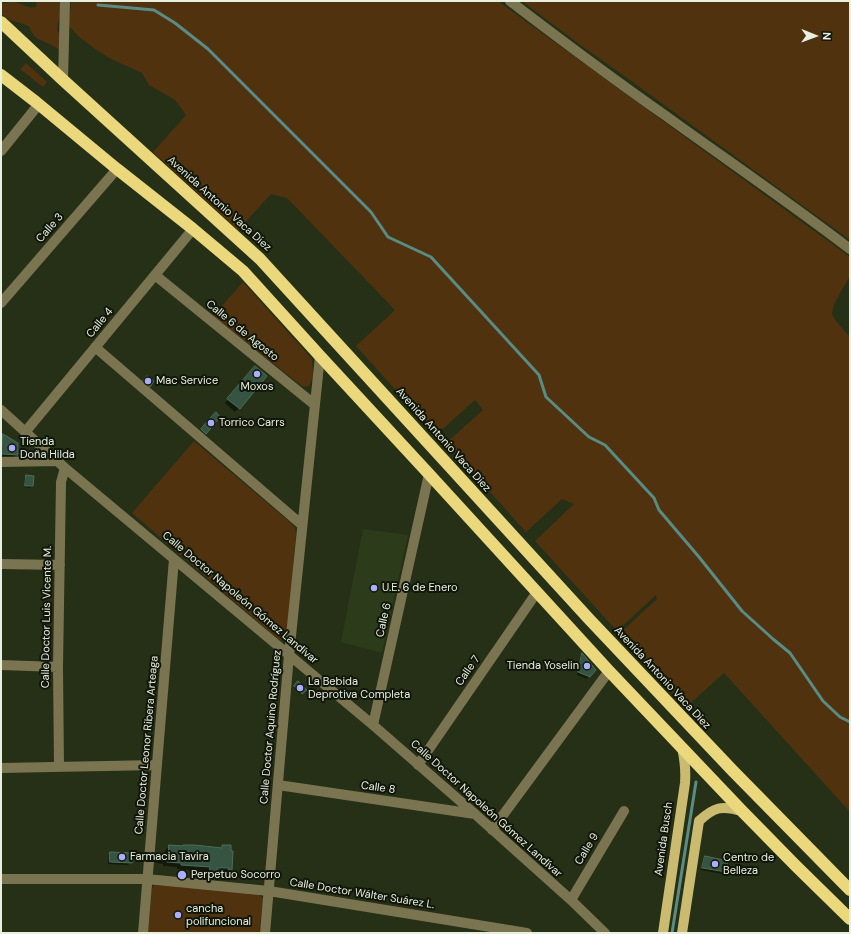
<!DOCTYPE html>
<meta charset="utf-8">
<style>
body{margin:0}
#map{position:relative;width:851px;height:934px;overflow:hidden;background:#253016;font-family:"DM Sans",sans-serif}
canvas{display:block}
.frame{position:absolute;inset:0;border:2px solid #e7efdf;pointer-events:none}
.north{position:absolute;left:795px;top:16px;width:40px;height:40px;-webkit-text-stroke:3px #11160b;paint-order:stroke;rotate:91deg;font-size:11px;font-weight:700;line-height:16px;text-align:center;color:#e7efdf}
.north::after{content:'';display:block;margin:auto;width:14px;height:18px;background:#e7efdf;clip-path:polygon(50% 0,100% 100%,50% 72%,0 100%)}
</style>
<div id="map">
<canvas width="851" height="934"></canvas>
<div class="frame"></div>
<div class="north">N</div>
</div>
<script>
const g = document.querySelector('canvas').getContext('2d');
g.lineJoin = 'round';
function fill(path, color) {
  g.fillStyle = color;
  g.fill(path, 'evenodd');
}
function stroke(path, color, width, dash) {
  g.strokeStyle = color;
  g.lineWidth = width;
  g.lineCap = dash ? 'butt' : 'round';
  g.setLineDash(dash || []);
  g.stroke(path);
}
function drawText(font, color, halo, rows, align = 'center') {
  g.font = font + ' "DM Sans",sans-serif';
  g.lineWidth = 4;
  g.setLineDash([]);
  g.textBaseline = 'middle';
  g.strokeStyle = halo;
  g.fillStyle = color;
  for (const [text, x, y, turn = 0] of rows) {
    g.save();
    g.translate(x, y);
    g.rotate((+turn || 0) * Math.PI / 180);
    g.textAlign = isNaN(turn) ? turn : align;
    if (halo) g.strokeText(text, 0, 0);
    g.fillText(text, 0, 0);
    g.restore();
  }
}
fill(new Path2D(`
 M363,529l45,6 -26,118 -41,-11z`), '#2c3b19');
fill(new Path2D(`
 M37,1h25l-1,14 -3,7 -1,9 3,2 1,19c-3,-3 -5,-5 -8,-6 -12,-7 -19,-5 -24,-20l-12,-4 -7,-2 -9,-6v-11c5,0 10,-2 14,-1 8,2 13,7 21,5z
 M71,1h427l352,256v19l-16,28 -2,10 4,7 14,16v475l-126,-139 -38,34 -66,-74 37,-34 -1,-4 -39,36 -82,-90 39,-37 -12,-5 -36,33 -80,-89 37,-33 -8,-10 -39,35 -80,-89 39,-36 -108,-112 -16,-4 -33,36 -85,-78 33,-37 -11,-15 -26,-15 -7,-12 -31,-14 -16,-10 -17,-13 -9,-10z
 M522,1h328v239l-234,-170 -37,-26z
 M26,63l21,19 -4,5 -23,-18z
 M243,282l69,77 1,17 -4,10 -4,1 -3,-1 -89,-70z
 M194,441l98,83 3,4 1,5 -8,98 -3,6 -4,3 -3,-1 -146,-126z
 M156,883l100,10 7,5v3l-4,32h-111l4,-45z`), '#50320f');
fill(new Path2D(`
 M252,371l14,6 -31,35 -10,-9z
 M3,436l14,19 -3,2 -13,-1v-19z
 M26,476l6,10 -2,2 -6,-1v-9z
 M582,654l12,16 -7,9 -10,-4 3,-19z
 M298,683l7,7 -4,4 -7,-7z
 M169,846l51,3 3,-3 8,24 -5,4h-2v-2h-6v3l-5,5 -8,-1 1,-7 -29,-3v-2l-14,-1v-2l-7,-1 1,-2 4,-5h3l1,-5z
 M111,853l21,8 -4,4 -20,-1 1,-9z
 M705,857l22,5 -2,10 -2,2 -22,-4 2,-11z`), '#0007');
stroke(new Path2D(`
 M98,5l56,5 21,13 33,26 163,163 17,25 43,20 108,118 7,22 43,40 16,8 49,53 5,12 40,47 43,54 31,28 17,14 33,48 17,16 10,5
 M672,933l24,-151`), '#588c84', 3);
const building = new Path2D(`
 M255,366l12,10 -27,33 -13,-10z
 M147,376l7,5 -4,6 -7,-6z
 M216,412l4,5 -14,17 -5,-5z
 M3,434l15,9v12l-16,-1z
 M26,475l8,1 -1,10h-8z
 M582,653l14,17 -6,7 -12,-5z
 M298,681l9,9 -5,4 -8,-8z
 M169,845l14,1v-1h11l28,3v-3h9v6h2l-1,19h-4l1,-2h-12v2h2v5l-10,-1 1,-7 -29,-2v-2l-14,-1v-3h-6v-4h7z
 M110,852l24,1 -1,9 -2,1 -21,-1z
 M705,856l23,5 -2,11 -24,-4z`);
fill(building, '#355442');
stroke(building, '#4d6d5a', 1);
stroke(new Path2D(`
 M510,1c51,39 103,78 156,115 61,44 124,87 184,133
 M63,80l2,-79
 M1,151l38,-47
 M155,275l160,130
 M1,303l116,-134
 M95,347l207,178
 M1,410l64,58 308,257 102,89 96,86 34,33
 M26,431l167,-202
 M1,462l58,-1
 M1,564l59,1
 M1,665l57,2
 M373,725l56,-251
 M418,765l119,-173
 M59,767l-1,-100 3,-185 4,-14
 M1,768l156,-3
 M278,785l197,29
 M492,830l117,-159
 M1,879h146l122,12 258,42
 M571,900l53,-89
 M143,933l31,-374
 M265,933l24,-278 31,-299`), '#7b7451', 10);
stroke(new Path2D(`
 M663,933l22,-150c1,-13 0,-22 -3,-35
 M682,933l17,-112c15,-14 23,-16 43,-10`), '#cbbb71', 10);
stroke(new Path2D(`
 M1,22l62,58 197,179 329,360 144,152 117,119
 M1,75l35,27 81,67 76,60 50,42 77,85 109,118 180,197 133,140 54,55 54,53`), '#ebd87d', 12);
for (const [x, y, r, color] of [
 [257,374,4,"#abaffb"],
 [148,381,4,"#abaffb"],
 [211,423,4,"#abaffb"],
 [12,448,4,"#abaffb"],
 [374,588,4,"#abaffb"],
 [587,666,4,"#abaffb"],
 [300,688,4,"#abaffb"],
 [122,857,4,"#abaffb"],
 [715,864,4,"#abaffb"],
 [182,875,5,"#abaffb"],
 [178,915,4,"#abaffb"]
]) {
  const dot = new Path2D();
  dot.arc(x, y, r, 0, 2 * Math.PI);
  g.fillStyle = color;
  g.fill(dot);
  stroke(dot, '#11160b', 1.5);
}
drawText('11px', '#e7efdf', '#11160b', [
 ["Avenida Antonio Vaca Diez",219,204,42],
 ["Calle 3",50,228,-49],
 ["Calle 4",100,323,-51],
 ["Calle 6 de Agosto",242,331,39],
 ["Avenida Antonio Vaca Diez",443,440,48],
 ["Calle Doctor Napoleón Gómez Landívar",240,598,40],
 ["Calle Doctor Luis Vicente M.",47,617,-89],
 ["Calle 6",384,620,-77],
 ["Calle 7",468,671,-55],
 ["Avenida Antonio Vaca Diez",662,678,47],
 ["Calle Doctor Aquino Rodríguez",271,727,-85],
 ["Calle Doctor Leonor Ribera Arteaga",147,745,-85],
 ["Calle 8",378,788,8],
 ["Calle Doctor Napoleón Gómez Landívar",486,809,42],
 ["Avenida Busch",664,839,-82],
 ["Calle 9",587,849,-59],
 ["Calle Doctor Wálter Suárez L.",362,894,9]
]);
drawText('11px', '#e7efdf', '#11160b', [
 ["Mac Service",156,381],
 ["Moxos",257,387,"center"],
 ["Torrico Carrs",219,423],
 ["Tienda",20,442],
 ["Doña Hilda",20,455],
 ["U.E. 6 de Enero",382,588],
 ["Tienda Yoselin",579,666,"right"],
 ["La Bebida",308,682],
 ["Deprotiva Completa",308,695],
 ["Farmacia Tavira",130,857],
 ["Centro de",723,858],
 ["Belleza",723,871],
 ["Perpetuo Socorro",191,875],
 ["cancha",186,909],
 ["polifuncional",186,922]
], 'left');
</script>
